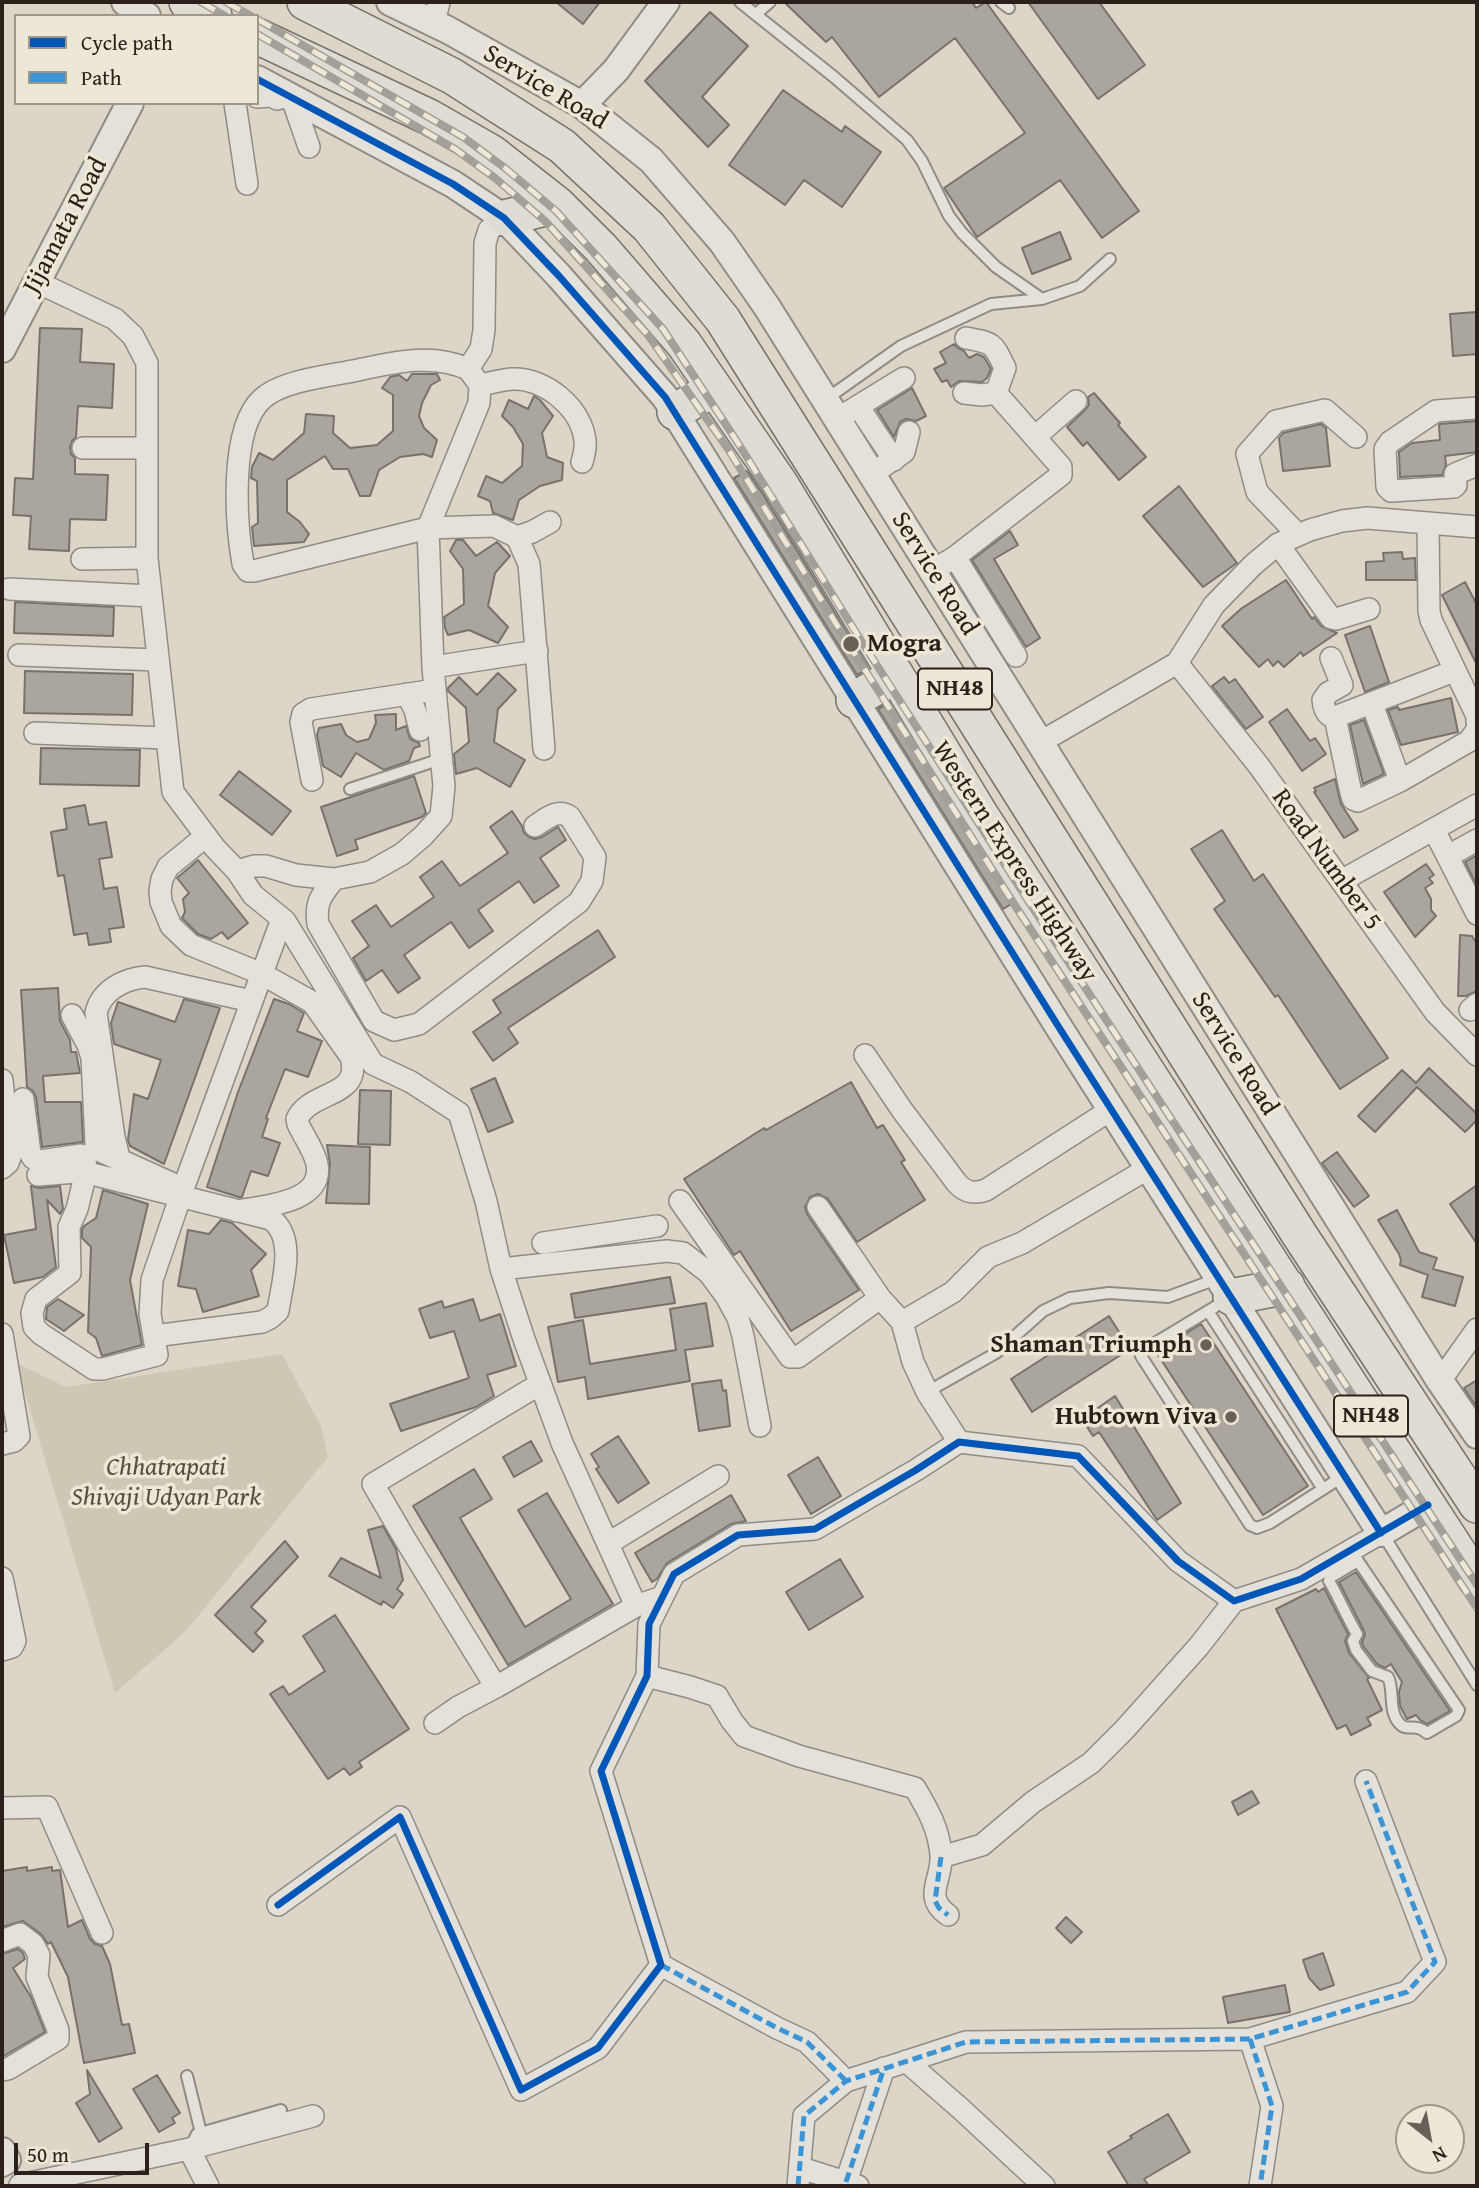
<!DOCTYPE html>
<style>
body{margin:0}
#map{position:relative;width:1479px;height:2188px;overflow:hidden;background:#dbd6c8;font-family:"Gentium Book Plus",serif}
canvas{display:block}
.frame{position:absolute;inset:0;border:4px solid #2c201a;pointer-events:none}
.legend{position:absolute;left:14px;top:14px;width:245px;height:91px;box-sizing:border-box;background:#ede7d6;border:2px solid #a0978b;margin:0;padding:9px 12px;list-style:none;font-size:21px;color:#2c201a}
.legend li{display:flex;align-items:center;gap:14px;height:35px}
.legend b{width:35px;border:2px solid #a0978b}
.north{position:absolute;left:1395px;top:2104px;width:70px;height:70px;box-sizing:border-box;background:#ede7d6;border:2px solid #a0978b;border-radius:50%;rotate:149deg;font-size:19px;font-weight:700;line-height:28px;text-align:center;color:#2c201a}
.north::after{content:'';display:block;margin:auto;width:24px;height:32px;background:#696057;clip-path:polygon(50% 0,100% 100%,50% 72%,0 100%)}
.scale{position:absolute;left:14px;top:2143px;width:135px;height:32px;box-sizing:border-box;border:4px solid #2c201a;border-top:0;padding-left:9px;font-size:21px;line-height:24px;white-space:nowrap;color:#2c201a;-webkit-text-stroke:5px #ede7d6;paint-order:stroke}
</style>
<div id="map">
<canvas width="1479" height="2188"></canvas>
<div class="frame"></div>
<ul class="legend">
<li><b style="height:9px;background:#0057b8"></b>Cycle path</li>
<li><b style="height:9px;background:#3c94d4"></b>Path</li>
</ul>
<div class="north">N</div>
<div class="scale">50 m</div>
</div>
<script>
const g = document.querySelector('canvas').getContext('2d');
g.lineJoin = 'round';
function fill(path, color) {
  g.fillStyle = color;
  g.fill(path, 'evenodd');
}
function stroke(path, color, width, dash) {
  g.strokeStyle = color;
  g.lineWidth = width;
  g.lineCap = dash ? 'butt' : 'round';
  g.setLineDash(dash || []);
  g.stroke(path);
}
function drawText(font, color, halo, rows, align = 'center') {
  g.font = font + ' "Gentium Book Plus",serif';
  g.lineWidth = 7;
  g.setLineDash([]);
  g.textBaseline = 'middle';
  g.strokeStyle = halo;
  g.fillStyle = color;
  for (const [text, x, y, turn = 0] of rows) {
    g.save();
    g.translate(x, y);
    g.rotate((+turn || 0) * Math.PI / 180);
    g.textAlign = isNaN(turn) ? turn : align;
    if (halo) g.strokeText(text, 0, 0);
    g.fillText(text, 0, 0);
    g.restore();
  }
}
fill(new Path2D(`
 M282,1354l39,72 7,31 -143,175 -70,61 -99,-330 50,24z`), '#cec7b4');
const building = new Path2D(`
 M556,2h44l-17,22z
 M784,2h188l4,6 10,-6 153,209 -37,27 -42,-58 -83,57 -33,-49 81,-55 -70,-95 -76,59 -47,-60 -6,5z
 M1028,2h71l46,63 -47,34z
 M710,12l38,34 -46,51 27,28 -21,22 -63,-66z
 M783,90l59,42 3,-6 36,26 -39,55 -38,-27 -19,25 -56,-40z
 M1060,232l11,27 -39,15 -10,-26z
 M1477,312v42l-24,2 -3,-42z
 M40,328l42,1 -2,33 34,2 -2,44 -34,-2 -2,31 -4,4 -2,6 1,7 4,4v16l33,1 -2,45 -36,-1 -1,32 -40,-2 2,-33 -18,-1 2,-37 18,1z
 M954,344l4,4 6,3 5,7 8,-4 7,3 7,12 -4,9 -5,4 -23,-1 -8,6 -4,-7 -5,2 -8,-13 12,-6 -6,-11z
 M412,374h25l3,6 -9,5 -9,18 -3,13 5,12 13,12 -5,17 -9,-3 -23,3 -21,13 -9,26h-10l-12,-27h-15l-8,-13 -38,24v32l13,10 9,12 -5,8 -50,4 -2,-19 6,-4 -1,-42 -6,-3 1,-11 7,-14 14,7 31,-27 2,-19 28,2 -1,17 17,15 27,-3 16,-14v-36l-11,-7 8,-11 9,-2 8,6z
 M912,388l14,28 -10,5 -10,-2 -6,3 -6,15 -17,-27z
 M1094,393l26,30 -2,2 28,32 -27,23 -32,-38 -4,4 -16,-19 18,-17 4,-5 -1,-8z
 M534,396l6,4 13,16 -11,17 5,24 16,6 -1,17 -22,6 -21,14 -6,20 -20,-7 -3,-12 -12,-5 8,-20 16,7 20,-17 1,-22 -10,-17 -11,-11 7,-16 19,9z
 M1477,421v31l-32,4 1,9 -4,10 -42,2 -1,-25 13,-9 28,-3 -1,-15 1,-1z
 M1321,424l5,4 4,38 -47,5 -4,-33 4,-5z
 M747,471l17,25 104,172 -11,7 -123,-197z
 M1179,486l58,77 -34,24 -60,-71z
 M1010,531l8,14 -24,14 46,79 -14,9 -54,-87z
 M456,540h7l13,16 21,-14 13,14 -15,17 -7,33 20,21 -10,16 -29,-13 -21,5 -3,-7 -1,-11 20,-13 -1,-35 -13,-18z
 M1402,552l1,7 12,-1 1,22h-50v-18l18,-1 -1,-8z
 M1286,580l26,39 2,-2 7,9 16,7 -34,23 -2,-4 -17,15 -6,-6 -5,5 -5,-7 -9,8 -37,-41 20,-18z
 M1465,582l12,23v60l-35,-70z
 M15,602l99,5 -1,29 -99,-3z
 M1370,626l19,56 -24,10 -20,-57z
 M25,671l108,3 -1,41 -108,-2z
 M498,673l18,17 -18,19 -4,33 31,18 -15,27 -33,-19 -21,6 -2,-20 15,-12 -3,-34 -18,-17v-3l11,-11 18,18z
 M1224,677l5,6 6,-4 28,38 -17,12 -34,-43z
 M1451,698l7,34 -57,13 -13,-35 10,-3 1,3z
 M889,703l74,122 50,78 -10,6 -125,-200z
 M1287,709l23,32 5,-3 11,16 -24,17 -33,-49z
 M396,714v16l10,-4 4,13 9,4 1,3 -6,2 -5,13 -25,9 -28,-17 -15,24 -18,-11 -6,-31 2,-7 22,-4 5,11 11,7 12,-3 7,-16 -1,-8z
 M1364,720l20,54 -21,10 -13,-59z
 M41,748l99,2 -1,36 -99,-2z
 M239,771l52,40 -19,24 -52,-40z
 M414,776l12,37 -4,4 -67,23 3,9 -21,7 -16,-49z
 M1335,779l6,25 17,26 -14,8 -30,-46 2,-1 -2,-3z
 M85,805l4,20 17,-3 6,35 -13,2 5,30 13,-2 7,40 -15,2 2,13 -22,3 -2,-12 -13,2 -10,-60 -6,1 -7,-44 16,-3 -3,-20z
 M512,811l10,15 2,7 5,4 6,2 7,-2 16,-10 8,13 -26,18 19,28 -25,17 -15,-22 -41,29 15,21 -24,17 -18,-26 -47,33 16,23 -22,15 -16,-23 -16,11 -13,-23 16,-12 -17,-25 24,-16 15,22 43,-30 -14,-20 22,-16 18,25 48,-33 -18,-26z
 M1222,830l32,51 9,-7 125,184 -48,31 -62,-94 -3,2 -61,-88 11,-8 -34,-52z
 M1477,855v31l-12,-24z
 M198,860l50,63 -20,16 -6,-7 -11,7 -13,-5 -16,-16 3,-6 -2,-13 6,-6 -12,-15z
 M1426,864l8,11 -5,3 4,5 -8,5 6,11v11l5,6 -21,21 -31,-45z
 M598,930l17,27 -107,71 10,15 -25,18 -20,-29 28,-19 -8,-13z
 M1460,935l12,1 5,8v47l-11,5h-8z
 M58,988l2,33 10,19 1,12h5l4,21 -37,3 2,26h36l2,40 -41,5 -6,-50 -3,-6 -6,-4 -6,-97z
 M184,999l36,9 -56,156 -34,-18 -2,-6 6,-46 14,5 13,-39 -47,-16 -3,-21 7,-21 57,20z
 M274,999l15,5 15,9 -7,18 25,10 -14,36 -23,-8 -19,49 2,1 -6,18 18,6 -12,33 -17,-5 -9,26h-3l-32,-10 31,-95z
 M1429,1068l48,46v6l-12,12 -48,-45 -42,45 -17,-16 44,-46 14,13z
 M495,1078l18,44 -25,10 -17,-43z
 M851,1082l26,46 6,-3 22,35 -4,2 24,38 -68,42 -29,-43 -10,-5 -8,3 -5,10 2,7 52,76 -68,41 -51,-80 -6,4 -50,-76 80,-51 2,2z
 M360,1090l31,1 -1,54 -32,-1z
 M327,1145l43,2 -1,57 -43,-1 4,-39z
 M1337,1152l32,44 -15,11 -32,-44z
 M1477,1185v59l-27,-40z
 M31,1186l8,2 21,-2 3,23 -3,5 -13,-14 9,67 -13,10 -29,6 -10,-48 32,-6z
 M103,1190l45,14 -18,76 12,65 -40,11 -6,-18 -8,-6 3,-85 -9,-9v-8l2,-4 12,-8z
 M1397,1210l22,42 18,6 -4,11 30,8 -8,29 -33,-9 6,-22 -28,-10 1,-5 -2,-6 -21,-34z
 M221,1220l11,3 34,31 -15,16 8,26 -56,16 -7,-23 -18,-3 10,-56 21,4z
 M670,1277l5,26 -100,15 -4,-24z
 M58,1299l26,16 -20,16 -18,-12 1,-12z
 M473,1299l7,22 20,-7 16,52 -29,9 7,21 -18,11 -75,24 -11,-27 79,-26 -15,-47 -24,7 -11,-29 23,-8 2,7z
 M706,1303l7,43 -28,4 5,31 -102,18 -3,-22 -27,5 -10,-55 35,-7 7,44 86,-14 -6,-41z
 M1109,1316l21,33 -98,63 -21,-33z
 M1201,1324l107,162 -45,29 -107,-163z
 M721,1380l2,11 3,-1 4,36 -31,5 -7,-47z
 M1477,1380v28l-13,-20z
 M1115,1396l66,107 -24,17 -58,-88 -6,4 -11,-17z
 M618,1436l31,47 -31,20 -22,-34 3,-2 -8,-13z
 M531,1441l11,20 -28,16 -11,-20z
 M818,1457l23,39 -30,18 -23,-39z
 M474,1469l18,30 -32,19 65,109 46,-28 -53,-89 29,-17 66,111 -105,61 -95,-159z
 M731,1495l15,26 -15,3 -64,39 -10,16 -5,3 -17,-29z
 M383,1526l13,23 7,31 -6,9 6,5 -10,14 -10,-7 -2,4 -52,-29 12,-18 40,20 -13,-48z
 M285,1541l13,16 -47,50 15,14 -11,12 8,8 -10,11 -38,-37z
 M840,1559l23,38 -54,33 -23,-38z
 M1356,1572l94,139 -23,13 -7,-4 -4,-5 -9,4 -7,-13 -1,-14 3,-10 -11,-18 -6,4 -8,-4 -14,-18 -1,-4 3,-7 -1,-4 -25,-49z
 M1324,1588l24,46 -3,7 4,12 20,25 -2,1 15,31 -15,8 4,7 -20,10 -5,-10 -9,4 -61,-120 40,-20 2,3z
 M335,1615l74,114 -50,33 3,5 -12,8 -6,-7 -16,11 -58,-85 13,-8 6,9 36,-24 -22,-35z
 M1252,1791l7,12 -21,12 -6,-13z
 M27,1867v4l25,-4v4l8,-1 8,57 14,-7 8,19 5,5 7,2 8,18 12,61 7,-1 6,29 -51,10 -16,-86 -17,-35 -3,2 -7,-10 -18,-13 -21,6v-56z
 M1066,1917l16,15 -11,11 -15,-15z
 M18,1949l5,4 2,6 -12,9 18,29 14,35 -43,25v-103z
 M1323,1953l11,32 -14,5 -11,-12 -6,-18z
 M1285,1985l5,27 -62,11 -5,-26z
 M87,2070l35,58 -23,14 -23,-39 14,-9z
 M157,2075l23,38 -8,5 3,5 -16,9 -26,-43z
 M1168,2114l22,38 -46,27 5,7h-20l-21,-34 24,-14 -2,-2z`);
fill(building, '#aaa69d');
stroke(building, '#77736c', 2);
const service = new Path2D(`
 M740,2l94,75 73,63 15,21 27,55 13,17 34,34 46,32
 M1001,2l8,6
 M756,14l14,-12
 M825,400l76,-54 90,-42 51,-5 38,-13 30,-27
 M350,789l91,-30
 M1228,1299l-83,50 -4,7 109,169 7,3 13,-5 75,-48
 M1208,1311l115,178
 M927,1392l69,-39 47,-42 27,-13 39,-5 59,4 51,-19
 M1382,1533l95,152
 M1352,1550l6,11 -27,16 -2,4c11,18 17,35 28,53l-4,7 3,9 16,21 16,6c7,14 -1,35 13,48 5,5 11,1 16,3 4,0 7,3 10,5l29,-17 3,-6 -101,-149
 M187,2076l14,57
 M190,2147l7,-13 84,-24`);
const minor = new Path2D(`
 M434,23l5,-21
 M257,97l15,-1 5,3
 M292,98l17,49
 M235,103l12,81
 M37,282l78,37 18,17 14,27v195l26,234 42,56 22,23 16,24 32,26 88,143 38,18 48,31 27,88 15,68 23,70 38,104 74,163 26,-9
 M468,369c-35,-16 -73,-7 -110,1 -27,6 -76,10 -96,29 -33,30 -26,125 -19,165l5,7h6l174,-43 66,-2 23,11 12,27 15,185
 M468,369l13,-20 3,-19 1,-87 4,-13 15,-12
 M480,385c10,-2 21,-5 32,-6 32,-2 70,29 73,62 1,7 -1,14 -3,21
 M964,393l18,2 14,-2
 M858,406l36,54
 M1477,408l-41,3 -46,31 -5,7 2,38 4,4 63,-4 2,-2 -1,-11 22,-9
 M837,419l67,-41
 M1035,437l41,-36
 M83,448h64
 M882,467l22,-15 5,-20
 M1428,523l1,88 2,9 46,96v6
 M1298,535l-41,-43 -10,-38 29,-33 49,-11 31,27
 M517,537l15,-5 18,-10
 M1278,544l53,74 5,1 33,-10
 M955,557l61,99
 M82,559l65,-1
 M932,571l23,-14 106,-82v-8l-65,-74 9,-25c-12,-25 -11,-25 -39,-30
 M9,589l142,7
 M19,655l139,5
 M1331,658l11,27 -14,8 -5,7c1,9 3,16 12,17l119,-46
 M1177,663l82,103 176,246 42,43
 M433,667l104,-16
 M407,694l8,16 5,20
 M1372,704l28,77
 M1335,717l16,76 2,6 5,2 42,-20 69,-40 8,-11
 M35,733l131,5
 M1039,743l138,-80 37,-58 39,-40 25,-21 32,-14 32,-9 25,-3 110,9
 M312,780l-11,-58 2,-8 8,-5 124,-19
 M1434,830l43,84
 M206,836l-38,31 -6,12 -2,12 1,11 10,24 20,19 71,29 50,28 39,55c12,41 -41,33 -54,62l1,5c6,13 16,26 19,40 7,39 -53,42 -80,47
 M1448,856l29,-16
 M237,871l17,-5h12l30,9 38,4 36,-7 32,-18 21,-18 18,-20 3,-30 -11,-119 -5,-139 51,-125 1,-18 -12,-16
 M334,879c-13,17 -19,23 -16,45l56,97 20,9 25,-6 160,-122 13,-21 3,-24 -25,-40c-12,-9 -24,2 -35,9
 M1341,881l136,-76
 M1470,1010l7,-6
 M72,1015l16,30 4,13 4,86 2,6 73,33
 M865,1055l37,55 54,72c9,11 18,12 30,8l126,-81
 M2,1080l8,77 -2,6 -6,5
 M23,1099l7,54 3,5 7,3 41,-6 4,4 1,13 -9,37 -8,18 1,46 -34,26 -4,14 2,14 7,7 53,35h9l54,-14 -7,-41 2,-34 31,-91 99,-270
 M120,1162l-6,-25 -18,-124c5,-22 27,-34 49,-36l106,24
 M38,1175l39,-3 15,2 179,45c26,19 11,64 7,92l-8,7 -8,4 -108,14
 M680,1201l110,156h8l82,-59 22,24
 M818,1207l62,91
 M543,1243l114,-17
 M501,1269l166,-18 16,2 26,20 17,23 12,22 5,18 17,90
 M2,1334l17,102 -5,5 -12,3
 M1440,1381l37,-52
 M959,1442l-32,-50 -14,-30 -11,-40 51,-30 35,-35 34,-14 127,-75
 M609,1543l109,-67
 M2,1578l13,63 -3,6 -10,3
 M647,1676l43,11 27,9 15,25 12,15 55,20 116,32c13,22 24,41 26,67 2,24 -19,42 7,60
 M496,1687l-91,-148 -32,-55 167,-100
 M435,1723l23,-16 38,-20 140,-81
 M2,1808l45,-1 55,126
 M941,1857l41,-12 51,-43 58,-39 34,-34 74,-83 35,-45
 M278,1905l122,-88 121,273 77,-42 63,-83 -60,-194 46,-95 2,-52 25,-50 64,-39 77,-6 101,-59 43,-28 119,14 100,105 56,40 67,-22 80,-46
 M2,1941l18,-7 13,10 6,11 -2,22 21,53v9l-50,30 -6,1
 M661,1965l116,63 30,14 39,39
 M1250,2039l22,67 -12,80
 M906,2061l55,48 83,77
 M189,2149l124,-33
 M801,2168l57,18
 M846,2182l38,-114
 M20,2185l169,-36 19,37
 M798,2186l6,-70 42,-35 120,-39 284,-3 157,-47 28,-30 -69,-181`);
const tertiary = new Path2D(`
 M125,2l22,14
 M390,2l58,28 134,75 69,55 71,82 45,65 673,1074 37,54
 M257,79l196,105 51,34 55,58 106,121 395,632 321,504 47,-28
 M582,105l34,-35 50,-68
 M2,349l128,-246
 M2,2151l5,9 -5,3`);
const trunk = new Path2D(`
 M187,2l27,14
 M305,2l147,74 110,70 87,81 74,93 576,914 178,271
 M257,36l172,81 63,36 66,52 43,43 83,96 97,141 199,329 497,767
 M504,218l54,-13
 M675,412l39,-24
 M854,700l42,-25
 M1231,1297l56,-11`);
stroke(service, '#908c83', 14);
stroke(minor, '#908c83', 24);
stroke(tertiary, '#908c83', 30);
stroke(trunk, '#77736c', 38);
stroke(service, '#e4e1da', 10);
stroke(minor, '#e4e1da', 21);
stroke(tertiary, '#e4e1da', 26);
stroke(trunk, '#dfdcd4', 35);
const rail = new Path2D(`
 M201,2l24,14
 M226,2l25,14
 M257,19l206,118 42,31 51,43 107,118 75,114 124,199 167,260 448,683
 M257,34l198,115 40,29 50,43 103,114 80,114 123,199 167,262 459,698`);
stroke(rail, '#a3a09a', 8);
stroke(rail, '#ede7d6', 5, [16]);
stroke(new Path2D(`
 M941,1857l-6,44 4,7 9,7
 M661,1965l116,63 30,14 39,39
 M1250,2039l22,67 -12,80
 M846,2182l38,-114
 M798,2186l6,-70 42,-35 120,-39 284,-3 157,-47 28,-30 -69,-181`), '#3c94d4', 5, [10, 5]);
stroke(new Path2D(`
 M257,79l196,105 51,34 55,58 106,121 395,632 321,504
 M278,1905l122,-88 121,273 77,-42 63,-83 -60,-194 46,-95 2,-52 25,-50 64,-39 77,-6 101,-59 43,-28 119,14 100,105 56,40 67,-22 127,-74`), '#0057b8', 7);
for (const [x, y, r, color] of [
 [851,644,9,"#696057"],
 [1206,1345,7,"#696057"],
 [1231,1417,7,"#696057"]
]) {
  const dot = new Path2D();
  dot.arc(x, y, r, 0, 2 * Math.PI);
  g.fillStyle = color;
  g.fill(dot);
  stroke(dot, '#ede7d6', 2.5);
}
for (const [x, y, w] of [
 [955,689,74],
 [1371,1416,74]
]) {
  const box = new Path2D();
  box.roundRect(x - w / 2, y - 20.5, w, 41, 5);
  g.fillStyle = '#ede7d6';
  g.fill(box);
  stroke(box, '#2c201a', 2);
}
drawText('bold 24px', '#2c201a', null, [
 ["NH48",955,689],
 ["NH48",1371,1416]
]);
drawText('26px', '#2c201a', '#ede7d6', [
 ["Service Road",545,88,31],
 ["Jijamata Road",66,226,-62],
 ["Service Road",934,574,58],
 ["Road Number 5",1326,860,54],
 ["Western Express Highway",1014,862,57],
 ["Service Road",1234,1054,58]
]);
drawText('bold 26px', '#2c201a', '#ede7d6', [
 ["Mogra",867,644,"left"],
 ["Shaman Triumph",1192,1345],
 ["Hubtown Viva",1217,1417]
], 'right');
drawText('italic 26px', '#5a4e43', '#ede7d6', [
 ["Chhatrapati",166,1468],
 ["Shivaji Udyan Park",166,1498]
]);
</script>
